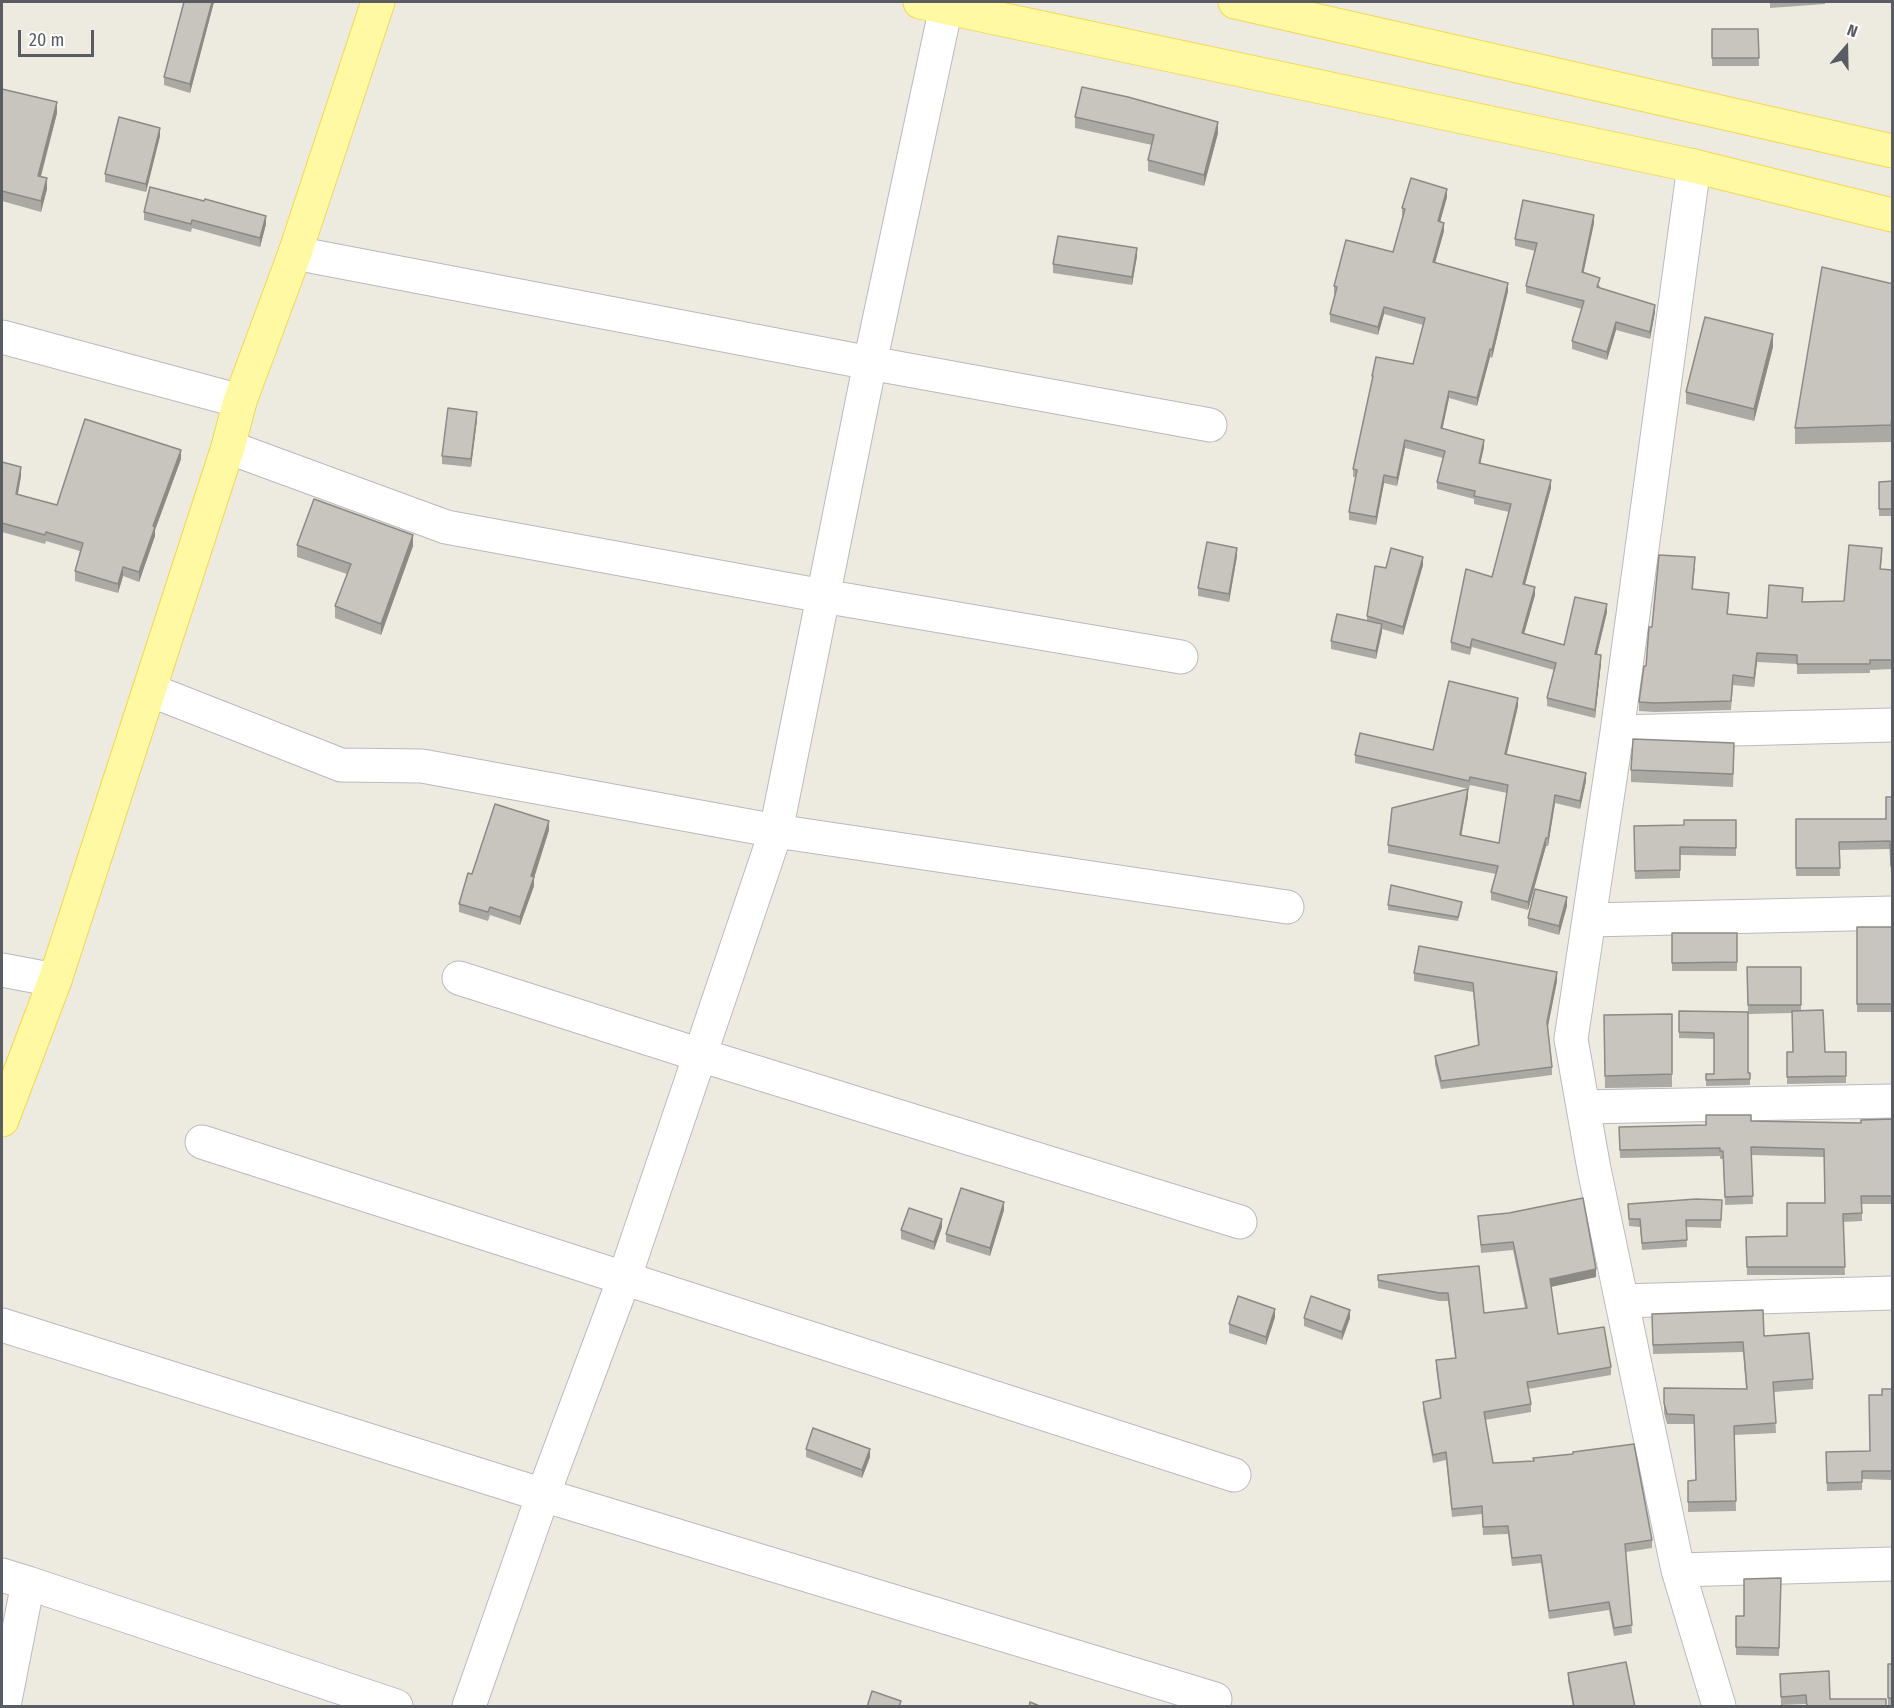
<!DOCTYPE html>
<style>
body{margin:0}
#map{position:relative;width:1894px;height:1708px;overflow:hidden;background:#edebe0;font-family:"Fira Sans Condensed",sans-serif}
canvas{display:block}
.frame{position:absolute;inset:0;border:3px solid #595c62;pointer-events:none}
.north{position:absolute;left:1816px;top:18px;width:60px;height:60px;-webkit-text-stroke:4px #fff;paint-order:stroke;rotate:20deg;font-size:16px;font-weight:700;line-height:24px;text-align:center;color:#595c62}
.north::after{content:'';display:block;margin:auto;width:21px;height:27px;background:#595c62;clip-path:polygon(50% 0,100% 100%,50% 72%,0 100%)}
.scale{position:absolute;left:18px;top:30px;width:76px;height:27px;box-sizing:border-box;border:3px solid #595c62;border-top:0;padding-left:8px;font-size:18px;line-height:21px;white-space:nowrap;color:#595c62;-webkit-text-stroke:4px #fff;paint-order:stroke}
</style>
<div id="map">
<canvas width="1894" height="1708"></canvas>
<div class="frame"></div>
<div class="north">N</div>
<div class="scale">20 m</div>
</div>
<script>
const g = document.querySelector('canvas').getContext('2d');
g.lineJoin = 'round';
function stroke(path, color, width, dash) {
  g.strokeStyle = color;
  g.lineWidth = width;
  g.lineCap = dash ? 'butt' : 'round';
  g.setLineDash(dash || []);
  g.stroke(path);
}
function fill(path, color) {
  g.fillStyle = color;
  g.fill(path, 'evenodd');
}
const minor = new Path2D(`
 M1694,166l-77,566 -46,307 23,130 84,401 41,136
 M295,253l575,110 340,62
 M2,337l238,64
 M228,447l218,80 377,69 358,61
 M150,690l191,75 81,1 354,65 511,76
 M1617,732l275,-7
 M1589,920l303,-7
 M2,970l53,10
 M459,978l241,77 540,167
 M1583,1107l309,-6
 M202,1142l1032,333
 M1622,1301l270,-8
 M2,1325l541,170 672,204
 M1678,1570l214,-6
 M2,1575l26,8 -24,123
 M28,1583l368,123
 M469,1706l74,-211 81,-216 152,-448 94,-468 76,-356`);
const major = new Path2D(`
 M920,2l774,164 198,49
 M1235,2l657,149
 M2,1120l53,-140 173,-533 12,-46 55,-148 83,-251`);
stroke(minor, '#b8bac0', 35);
stroke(major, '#f4d752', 35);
stroke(minor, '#fff', 33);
stroke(major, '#fff9a3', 33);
fill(new Path2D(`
 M214,2l-24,91 -26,-8v-8z
 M1770,2h55v2l-55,4z
 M1712,29h46l1,37h-47z
 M2,87v2l55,24 -16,64 6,12 -6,23 -39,-11z
 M1075,117l143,16 -14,53 -56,-15v-11l4,-15 -77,-17z
 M160,136l-14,56 -41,-10v-8z
 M1447,197l-7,25 4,9 -9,31 73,29 -16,67 -2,-1 -13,49 -28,-8 -7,31 42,18 -4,16 71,25 -26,96 10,11 -11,39 40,11 43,-33 -10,42 4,9 -6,55 -48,-12v-8l7,-28 -82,-23 -2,8 -19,-5v-8l41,-65 17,-65 -35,-8v-5l-37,-10v-7l6,-24 -38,-10 -8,38 -13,-3 -8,42 -27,-5v-8l7,-35h-3v-8l19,-85v-8l41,-12 10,-39 -39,-11 -6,21 -48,-13v-8l5,-20h-1v-8l59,-34 10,-36h-1v-8z
 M144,212l122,12 -6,23 -68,-19 -1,4 -47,-12z
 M1594,223l-11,50 17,13v2l55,24 -5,27 -34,-9 -9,30 -35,-11v-8l10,-32 -56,-16v-7l9,-35 -20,-5v-7z
 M1137,256l-5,29 -79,-12v-9z
 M1893,284v140l-2,18 -96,2v-16z
 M1773,347l-19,74 -68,-17v-12z
 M477,420l-6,47 -29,-3v-8z
 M181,459l-26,71v6l-16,46 -16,-6 -5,17 -43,-12v-10l5,-20 -34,-10 -1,3 -43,-12v-70l19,14 -3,18 39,11z
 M1893,481v35h-14v-34z
 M297,545l116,1 -32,89 -46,-17v-12l12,-32 -50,-17z
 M1237,556l-8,46 -31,-6v-8z
 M1882,557l-1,12 12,1v99l-23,1v3l-73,1v-10l-40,-2 -3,25 -21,-2 -2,25 -76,2 -16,-1v-9l7,-36 6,-39 43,-60 -2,22 36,13 -1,12 39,4 36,-16 41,-1z
 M1423,565l-20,70 -21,-6 -6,30 -45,-10v-8l36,-20v-5l19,-48z
 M1518,706l-12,49 80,26 -6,28 -25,-6 -7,43h-2l-18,64 -37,-10v-8l5,-18 -108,-21v-8l80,-48 -7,39 38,7 8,-50 -37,-8 -1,4 -114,-26v-8l78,-5z
 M1734,756l-1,31 -102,-5v-12z
 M1893,797v77h-2l-1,-25 -51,1 1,26h-44v-57h90z
 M1736,820v36l-56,-1v23l-45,1 -1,-53 50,-1z
 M549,830l-15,48v8l-14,39 -30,-10 -2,6 -29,-9v-8l13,-30z
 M1388,905l74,1 -4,15 -70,-11z
 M1567,906l-8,29 -31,-9v-8z
 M1857,927h36v85h-36z
 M1672,933h65v38h-65z
 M1747,967h54v43l24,42h21v31l-59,1v-32h6l-1,-39 -44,1v59h2v12l-44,1v-12h8v-35l-35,-1v-27l69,1z
 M1414,973l143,8 -9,46 4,40v8l-111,14 -6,-25v-8l43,-11 -5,-53 -59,-11z
 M1672,1014v73l-67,1 -1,-73z
 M1893,1119v85h-31v17l-19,1 2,53h-98l-1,-38 41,-1 38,-33 -1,-46 -73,-2 2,49 -28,1 -2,-46h-3v-3l-100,2 -1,-31 87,-2 45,-4 110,2z
 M1722,1200l-1,28 -35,-1 1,20 -45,3 -2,-23 -11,-1 -1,-22z
 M1004,1210l-14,46 -44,-14v-8z
 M1478,1216l118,61 -45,10 7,47 53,33v8l-83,14 3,15v8l-46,8 8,43 159,77v8l-26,4 6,81 -18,3 -5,-26 -60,9 -8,-56 -29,3 -4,-32 -25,1 -1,-21 -30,3 -6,-57 -13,3 -10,-53v-8l17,-3 -4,-31v-8l19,-2 -7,-57h-9l-61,-13v-13l101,-9 5,47 41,-5 -12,-58 -32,3z
 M942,1227l-8,23 -33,-11v-9z
 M1652,1314l112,22 49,43v10l-39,3 2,41 -42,2 2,76 -48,1v-31l8,-1 -2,-56h-27l-3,-11v-25l82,1 -3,-37 -90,2z
 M1275,1317l-9,28 -37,-12v-9z
 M1304,1318h46l-8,22 -38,-14z
 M1893,1389v91l-31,-1v11l-35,1 -1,-39 44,-1z
 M806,1449l64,8 -8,21 -56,-21z
 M1781,1578l-2,78 -43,-1v-39h8z
 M1888,1664h5v42h-5z
 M1568,1673l67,34h-62l-5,-26z
 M1780,1674l50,25 -24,5 -25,1z`), '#aba9a3');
fill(new Path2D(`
 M212,2h2l-24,91v-9z
 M57,102v11l-19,73v-10z
 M1218,122v11l-14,53v-11z
 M160,128v8l-14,56v-8z
 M47,178v11l-6,23v-11z
 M1447,189v8l-9,32v-8z
 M1594,215v8l-12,57v-8z
 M266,216v8l-6,23v-9z
 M1444,223v8l-11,39v-8z
 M1137,248v8l-5,29v-8z
 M1508,283v8l-16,67v-8z
 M1655,305v7l-5,27v-7z
 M1384,307v7l-6,21v-8z
 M1616,322v8l-9,30v-8z
 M1773,334v13l-19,74v-12z
 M1490,349v8l-13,49v-8z
 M1449,391v7l-8,38v-8z
 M1893,408v16l-2,18v-17z
 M477,412v8l-6,47v-8z
 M1405,440v8l-8,38v-8z
 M1484,440v7l-5,23v-7z
 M181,450v9l-26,71v6l-16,46v-10l14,-46z
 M21,467v9l-5,27v-9z
 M1384,475v8l-8,42v-8z
 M1551,480v8l-28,104v-8z
 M413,535v11l-32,89v-11z
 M1237,548v8l-8,46v-8z
 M1423,557v8l-20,70v-8z
 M123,567v9l-5,17v-9z
 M1535,587v8l-13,46v-8z
 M1607,604v8l-12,50v-8z
 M1382,624v8l-6,27v-8z
 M1757,653v9l-3,25v-9z
 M1601,655v8l-6,55v-8z
 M1518,698v8l-13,56v-8z
 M1586,773v8l-6,28v-8z
 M1468,789v8l-8,46v-8z
 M1555,795v8l-7,43v-8z
 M549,821v9l-15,48v8l-14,39v-8l11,-41z
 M1546,838v8l-18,64v-8z
 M1567,897v9l-8,29v-9z
 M1557,972v9l-10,49v-8z
 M1004,1202v8l-14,46v-8z
 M942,1219v8l-8,23v-8z
 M1596,1269v8l-46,10v-8z
 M1275,1309v8l-9,28v-8z
 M1350,1310v8l-8,22v-8z
 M870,1449v8l-8,21v-8z`), '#8b8a85');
const building = new Path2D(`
 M184,2h28l-22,82 -26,-7z
 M1712,29h46l1,29h-47z
 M2,87v2l55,13 -19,74 9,2 -6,23 -39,-10z
 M1082,87l46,10 90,25 -14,53 -56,-15 6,-25 -79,-18z
 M119,117l41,11 -14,56 -41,-10z
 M1411,178l36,11 -9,32 6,2 -11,39 75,21 -16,67 -2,-1 -13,49 -28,-7 -8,37 43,12 -5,23 72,17 -28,104 12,3 -13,46 42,12 11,-48 32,7 -12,50 6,1 -6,55 -48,-12 9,-35 -84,-24 -2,9 -19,-6 15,-73 26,8 19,-73 -37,-8 1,-5 -38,-9 8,-31 -40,-11 -8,38 -13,-3 -8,42 -27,-5 8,-42 -4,-1 20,-93h-1l4,-19 37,7 12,-46 -41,-11 -6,20 -48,-13 7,-27 -3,-1 12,-46 47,12 12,-43 -3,-1z
 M150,187l54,14 1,-2 61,17 -6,22 -68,-18 -1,4 -47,-12z
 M1523,200l71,15 -12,57 18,6 -3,9 58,18 -5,27 -34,-10 -9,30 -35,-11 12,-40 -58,-15 11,-43 -22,-4z
 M1058,236l79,12 -5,29 -79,-13z
 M1822,267l71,17v124l-2,17 -96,3z
 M1705,317l68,17 -19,75 -68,-17z
 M448,408l29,4 -6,47 -29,-3z
 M85,419l96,31 -28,76 2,1 -16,45 -16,-5 -5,17 -43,-13 8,-28 -37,-11 -1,3 -43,-12v-61l19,5 -5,27 41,11z
 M1893,481v28h-14v-27z
 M314,499l99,36 -32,89 -46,-18 16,-42 -54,-19z
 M1207,542l30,6 -8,46 -31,-6z
 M1849,545l33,3 -2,21 13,1v90h-23v4h-73v-9l-40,-2 -3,25 -21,-3 -2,26 -76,2 -16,-1 5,-36h2l3,-39h3l7,-72 36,2 -3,32 37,4 -2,21 40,4 2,-33 34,3 -1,14 42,-1z
 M1391,548l32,9 -20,70 -36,-11 8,-50 11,2z
 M1337,614l45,10 -6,27 -45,-10z
 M1449,681l69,17 -13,56 81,19 -6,28 -25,-6 -7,43h-2l-18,64 -37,-10 7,-26 -110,-21 4,-37 76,-19 -8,46 39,8 9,-58 -38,-8 -1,4 -114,-26 5,-22 73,17z
 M1633,739l101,4 -1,31 -102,-4z
 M1886,797h7v69h-2l-1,-25 -51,1 1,26h-44v-49h90z
 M495,804l54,17 -18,55 3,1 -14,40 -30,-10 -2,5 -29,-8 9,-31 4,1z
 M1684,820h52v28l-56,-1v23l-45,1 -1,-45 50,-1z
 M1391,885l71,17 -4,15 -70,-12z
 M1535,889l32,8 -8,29 -31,-8z
 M1857,927h36v77h-36z
 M1672,933h65v29l-65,1z
 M1419,946l138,26 -10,50 5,45 -111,14 -6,-25 44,-11 -6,-62 -59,-10z
 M1747,967h54v38h-53z
 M1823,1010l2,42h21v24l-59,1v-25h6l-1,-41z
 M1679,1011l69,1v61h2v6l-44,1v-6h8v-41l-35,-1z
 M1672,1014v60l-67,2 -1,-61z
 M1706,1115h45v6l110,2v-3l32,-1v77h-32l1,17 -19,1 2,53h-98l-1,-30 41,-1v-33h38l-1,-54 -73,-2 2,49 -28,1 -2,-46h-3v-3l-100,2 -1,-23 87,-2z
 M961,1188l43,14 -14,46 -44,-14z
 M1583,1198l13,71 -46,10 8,55 46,-7 7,40 -84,15 4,22 -47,8 9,51 41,-2 -1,-3 40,-4v-2l61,-8 18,96 -27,4 7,81 -18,3 -5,-26 -60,9 -8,-56 -29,3 -4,-32 -25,1 -1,-21 -30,3 -6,-57 -13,3 -10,-53 18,-4 -5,-38 20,-2 -8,-65h-9l-61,-13v-5l101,-9 5,47 43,-5 -14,-66 -32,3 -3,-29 31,-3z
 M1696,1199l26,1 -1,20h-35l1,20 -45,3 -2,-24h-11l-1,-15z
 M909,1208l33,11 -8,23 -33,-12z
 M1238,1296l37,13 -9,28 -37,-13z
 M1311,1296l39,14 -8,22 -38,-14z
 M1763,1310l1,26 45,-3 4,46 -40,3 3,41 -42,3 2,75 -48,1v-21l8,-1 -2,-65 -27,-1 -3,-11v-15l83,1 -4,-47 -90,3 -1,-31z
 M1882,1389h11v82h-31v11l-35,1 -1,-31 44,-1 -1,-56h13z
 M813,1428l57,21 -8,21 -56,-21z
 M1781,1578l-2,70 -43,-1v-31h8v-37z
 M1626,1662l9,45h-61l-6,-34z
 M1888,1664h5v34h-5z
 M1829,1671l1,28h56v8h-79l-1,-12 -25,2 -1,-23z
 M872,1691l29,10 -2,6h-32z
 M1030,1702l12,5h-13z`);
fill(building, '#c7c5be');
stroke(building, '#8b8a85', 1.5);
</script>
